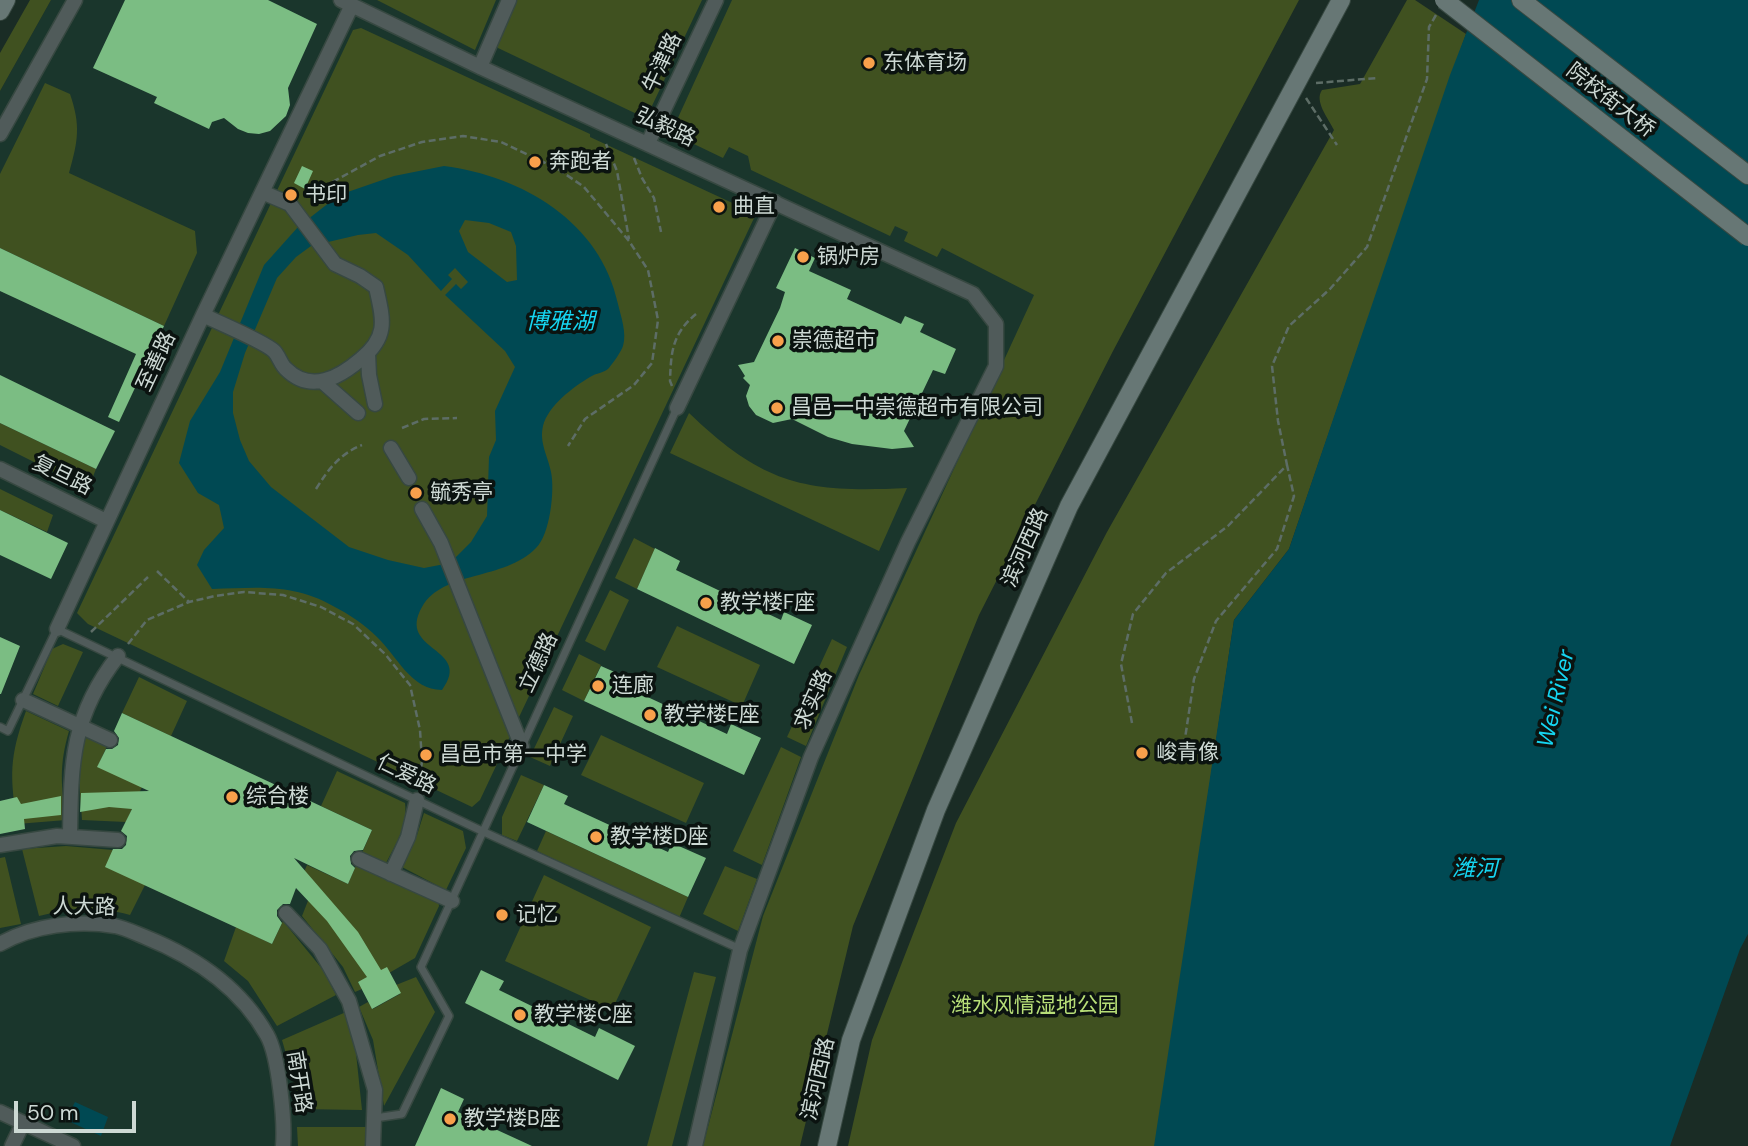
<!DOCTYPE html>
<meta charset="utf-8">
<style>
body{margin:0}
#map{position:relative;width:1748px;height:1146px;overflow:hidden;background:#1a2c25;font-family:"DM Sans",sans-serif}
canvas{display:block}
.scale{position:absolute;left:14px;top:1101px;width:122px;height:32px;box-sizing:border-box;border:4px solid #cdd9d4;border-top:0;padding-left:9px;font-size:21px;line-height:24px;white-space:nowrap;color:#cdd9d4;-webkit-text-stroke:5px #0b1310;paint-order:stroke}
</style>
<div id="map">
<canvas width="1748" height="1146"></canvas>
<div class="scale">50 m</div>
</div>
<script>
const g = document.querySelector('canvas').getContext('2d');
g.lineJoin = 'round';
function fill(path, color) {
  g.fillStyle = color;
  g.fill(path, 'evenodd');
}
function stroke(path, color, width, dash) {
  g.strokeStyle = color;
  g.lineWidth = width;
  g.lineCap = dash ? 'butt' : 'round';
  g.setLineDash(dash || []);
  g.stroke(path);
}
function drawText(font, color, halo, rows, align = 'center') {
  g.font = font + ' "DM Sans","Noto Sans SC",sans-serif';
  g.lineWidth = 7;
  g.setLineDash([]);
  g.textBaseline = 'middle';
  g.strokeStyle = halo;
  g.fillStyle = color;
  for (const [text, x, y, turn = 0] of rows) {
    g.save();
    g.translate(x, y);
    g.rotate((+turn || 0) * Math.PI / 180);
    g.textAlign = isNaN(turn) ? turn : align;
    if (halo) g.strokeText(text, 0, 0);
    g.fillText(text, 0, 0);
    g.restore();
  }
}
fill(new Path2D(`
 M51,0h1150l-476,1146h-725v-1055z`), '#1a362c');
fill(new Path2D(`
 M30,0h21l-51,91v-38z
 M377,0h119l-21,50z
 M513,0h189l-51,108 -10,8 -143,-68 -2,-11z
 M732,0h567l-186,351 -134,264 -126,311 -53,220h-97l60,-230 96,-241 175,-380 -92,-47 -5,9 -33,-16 4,-9 -13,-6 -5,10 -139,-66 -3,-14 -19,-9 -6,11 -52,-25z
 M1407,0h8l51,34 -177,515 -55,71 -78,526h-308l24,-106 84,-217 151,-291 227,-402c-6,-12 -20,-29 -12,-40l38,-6z
 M361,28l229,106v3l164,76 1,3 -275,584 -8,7 -384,-183 -11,-11 276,-583z
 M45,83l25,11c11,32 8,47 -1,79l126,58 2,22 -33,73 -164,-78v-74z
 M689,413c75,72 117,80 218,75l-28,63 -209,-98z
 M0,423l96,46 -8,20 -88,-44z
 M0,489l53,26 -6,17 -47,-22z
 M634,538l21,11 -18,40 -22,-11z
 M610,590l19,10 -24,51 -20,-10z
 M677,626l83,39 -18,41 -85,-39z
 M832,639l15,8 -41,99 -19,-9z
 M63,644l20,8 -25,54 -25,-12 19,-45z
 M579,654l22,11 -17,36 -22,-11z
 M139,677l48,24 -16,35 -49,-23z
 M554,707l19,9 -23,50 -20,-9z
 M26,711l43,20c-10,34 -8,55 -3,89l-49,4c-7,-49 -8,-66 9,-113z
 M601,735l103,48 -18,40 -105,-48z
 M84,737l23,9 -9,20 44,21 -16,35 -44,-2 -3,-42z
 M781,747l20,10 -39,108 -29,-14z
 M337,771l68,32c3,22 -9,41 -19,60l-24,-10 10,-23 -51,-24z
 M521,775l23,10 -27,56 -15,-6v-18z
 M424,813l39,18 3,17 -20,42 -44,-23 15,-32z
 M546,831l142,66 -9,21 -142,-67z
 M66,846l47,4 32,35 -15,30c-39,-10 -52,-8 -91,1l-17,-67z
 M5,857l16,67 -21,4v-70z
 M357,863l81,36 1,7 -24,52 -26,15 -31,9 4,7 -7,3 -12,-25 -41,-51 13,-33 -11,-11 3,-7 41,19z
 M725,866l32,13 -19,52 -35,-17z
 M544,875l107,52 -39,83 -107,-49z
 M283,921l40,49 13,25 -59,31 -29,-45 -24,-20 12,-34 36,17z
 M694,972l22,5 -44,169h-25z
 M416,977l19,35 -51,94 -11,-66 -14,-33 9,-5 5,7 27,-15 -4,-9z
 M346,1012l10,41 6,57 -63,-1 -5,-27 -12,-42z
 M297,1127h70l-2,19h-67z`), '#405120');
fill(new Path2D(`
 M1479,0h269v934l-8,15 -70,197h-516l80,-526 55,-71 161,-474z
 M444,166c78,10 157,56 174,138 3,13 9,29 5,42 -2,6 -10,17 -14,22 -5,5 -13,5 -19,9 -17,10 -42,29 -47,49 -4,17 5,30 8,46 4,18 -1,63 -15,76 -32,33 -93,22 -114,59 -26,45 52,40 20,83 -31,0 -45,-34 -65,-53 -12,-12 -28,-23 -44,-31 -41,-23 -76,-18 -121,-17l-15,-24 7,-15 20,-22 -5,-23 -21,-12 -19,-30 11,-42 30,-49 44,-107 34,-38 41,-32 55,-19zM465,220l24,3 22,9 5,14 1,34 -10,2 -39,-30 -9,-21zM376,233l32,22 33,36 11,-12 -4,-4 7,-7 13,14 -7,7 -5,-5 -11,11 60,56 10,16 -20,44 1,29 -7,17 -2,59 -16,26 -21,21 -26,5 -36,-8 -39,-13 -78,-60 -22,-26 -9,-21 -7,-27v-21l12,-39 32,-75 19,-21 15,-11 47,-11z
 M75,1102l33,15 -7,19 -35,-16z`), '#004953');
fill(new Path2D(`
 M125,0h143l49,24 -29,64 2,17 -4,11 -16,15 -11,3 -11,-1 -10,-4 -14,-11 -12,4 -3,7 -55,-26 3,-6 -64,-29z
 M302,166l11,5 -8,18 -11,-6z
 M0,248l164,78 -45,96 -11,-5 28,-63 -136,-63z
 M795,248l20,10 -6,13 42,19 -4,9 54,25 4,-8 19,8 -4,8 36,17 -11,25 -12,-4 -29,61 10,16 -22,2 -40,-5 -24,-7 -36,-18 -19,4 -17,-8 -7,-9 -3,-10 4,-11 -7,-7 2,-2 -7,-11 16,-3 26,-54 5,-16 -9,-4z
 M0,375l115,56 -19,38 -96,-46z
 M0,510l68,33 -17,36 -51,-24z
 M655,548l25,13 -4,9 105,50 3,-8 28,13 -18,39 -157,-75z
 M0,637l20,9 -19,48h-1z
 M601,666l27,12 -4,8 103,48 4,-10 30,14 -17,37 -160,-74z
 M122,713l250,117 -9,20 -9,1 -4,5 1,8 4,4 -7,16 -54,-26 64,74 23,38 6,-3 14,26 -29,16 -14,-27 9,-5 -40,-56 -31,-33 -6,16h-7l-6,6v6l5,7 -10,21 -167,-77 8,-18h9l4,-4 1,-9 -6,-5 11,-22 -23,-2 -29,5 1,-19 68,-2 -52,-24 9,-18h6l6,-4 1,-7 -5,-7z
 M544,785l24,11 -4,8 104,48 4,-9 34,15 -18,39 -161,-75z
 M61,796v19l-37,4 1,10 -25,5v-33l17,-4 4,7z
 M481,970l23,11 -5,9 96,47 4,-9 36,18 -17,34 -153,-77z
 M441,1088l23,11 -6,13 74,34h-117z`), '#7bbd83');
const lane = new Path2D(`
 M0,727l8,4 49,-102 427,203 256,117
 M375,1118l27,-4 47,-98 -28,-49 256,-559`);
const street = new Path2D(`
 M341,0l139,67 493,227 23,30v42l-88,176 -97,215 -71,193 -45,196
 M480,67l29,-67
 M0,134l75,-134
 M648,143l68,-143
 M203,315c14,7 62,27 71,36 5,5 7,14 12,18 25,25 54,8 75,-10 28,-23 22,-40 15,-72l-16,-11 -25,-12 -45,-60 -28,-12
 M368,353l1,22 6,29
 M324,383l34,30
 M677,408l98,-206
 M391,448l18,30
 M0,469l106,52
 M422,509l19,34 81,204
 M57,629l146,-314 149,-310
 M23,700l87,40
 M70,836c1,-72 1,-120 48,-180
 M0,845l57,-9 61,4
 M359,859l93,42
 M391,874l17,-37 9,-37
 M286,913l34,36 29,52 26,89 -2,56
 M0,944c33,-19 77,-24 115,-18 10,2 20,7 30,11 50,20 95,50 122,98 12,21 18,87 16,111
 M0,1112l73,34
 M12,1146l11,-23`);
const secondary = new Path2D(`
 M1521,0l227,175
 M0,11l6,-11
 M827,1146l24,-106 85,-230 133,-304 272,-506`);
stroke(lane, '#374841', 10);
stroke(street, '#374841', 17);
stroke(secondary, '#374841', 20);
stroke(new Path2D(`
 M1316,83l61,-5
 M1306,98l31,47
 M606,144l11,27 12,68
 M634,158l8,20 12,20 7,34
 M305,197l75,-41 42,-14 41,-6 38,6 57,27 26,18 45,54 19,29 10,50 -6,43 -18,22 -49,34 -17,27
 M672,386l-2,-5c1,-29 2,-47 26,-67
 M402,428l22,-9 33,-1
 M316,489c13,-21 24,-35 46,-44
 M157,571l32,31
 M91,632l57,-55
 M128,644l19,-24 42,-18 26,-6 29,-4 39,3 38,12 32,17 32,30 25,31 10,45 2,31 -3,25
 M1132,723l-11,-59 12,-50 33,-41 62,-47 59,-61 -9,-44 -6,-55 17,-40 41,-37 37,-42 60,-168 2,-52 7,-12
 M1184,745l10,-66 22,-58 61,-72 17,-53 -7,-31`), '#5d6d66', 2.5, [7, 3.5]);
stroke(lane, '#505b5a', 7);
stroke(street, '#505b5a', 14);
stroke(secondary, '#677775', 18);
const secondaryBridge = new Path2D(`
 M1444,0l304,237`);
stroke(secondaryBridge, '#374841', 20, []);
stroke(secondaryBridge, '#677775', 18);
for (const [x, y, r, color] of [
 [869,63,7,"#f8a04b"],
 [535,162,7,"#f8a04b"],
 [291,195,7,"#f8a04b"],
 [719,207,7,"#f8a04b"],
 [803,257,7,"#f8a04b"],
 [778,341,7,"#f8a04b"],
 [777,408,7,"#f8a04b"],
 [416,493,7,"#f8a04b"],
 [706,603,7,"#f8a04b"],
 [598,686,7,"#f8a04b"],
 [650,715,7,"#f8a04b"],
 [1142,753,7,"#f8a04b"],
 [426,755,7,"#f8a04b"],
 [232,797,7,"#f8a04b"],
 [596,837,7,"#f8a04b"],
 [502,915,7,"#f8a04b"],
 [520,1015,7,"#f8a04b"],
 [450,1119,7,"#f8a04b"]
]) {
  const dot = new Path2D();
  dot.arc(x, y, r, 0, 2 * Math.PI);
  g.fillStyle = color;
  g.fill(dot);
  stroke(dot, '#0b1310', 2.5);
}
drawText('21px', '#cdd9d4', '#0b1310', [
 ["牛津路",663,63,-65],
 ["院校街大桥",1610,101,38],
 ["弘毅路",665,128,25],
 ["至善路",157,362,-65],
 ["复旦路",62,476,26],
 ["滨河西路",1026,548,-66],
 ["立德路",539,663,-65],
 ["求实路",814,700,-66],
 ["仁爱路",406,775,26],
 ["人大路",84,908,1],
 ["滨河西路",819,1079,-77],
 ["南开路",298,1082,81]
]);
drawText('21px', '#cdd9d4', '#0b1310', [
 ["东体育场",883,63],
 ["奔跑者",549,162],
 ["书印",305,195],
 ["曲直",733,207],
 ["锅炉房",817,257],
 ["崇德超市",792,341],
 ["昌邑一中崇德超市有限公司",791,408],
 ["毓秀亭",430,493],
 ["教学楼F座",720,603],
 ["连廊",612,686],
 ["教学楼E座",664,715],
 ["峻青像",1156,753],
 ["昌邑市第一中学",440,755],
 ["综合楼",246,797],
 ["教学楼D座",610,837],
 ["记忆",516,915],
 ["教学楼C座",534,1015],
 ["教学楼B座",464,1119]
], 'left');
drawText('21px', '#b8df78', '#0b1310', [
 ["潍水风情湿地公园",1035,1006]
]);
drawText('italic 23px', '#15d5f1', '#0b1310', [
 ["博雅湖",560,323],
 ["Wei River",1557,699,-77],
 ["潍河",1475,870]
]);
</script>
